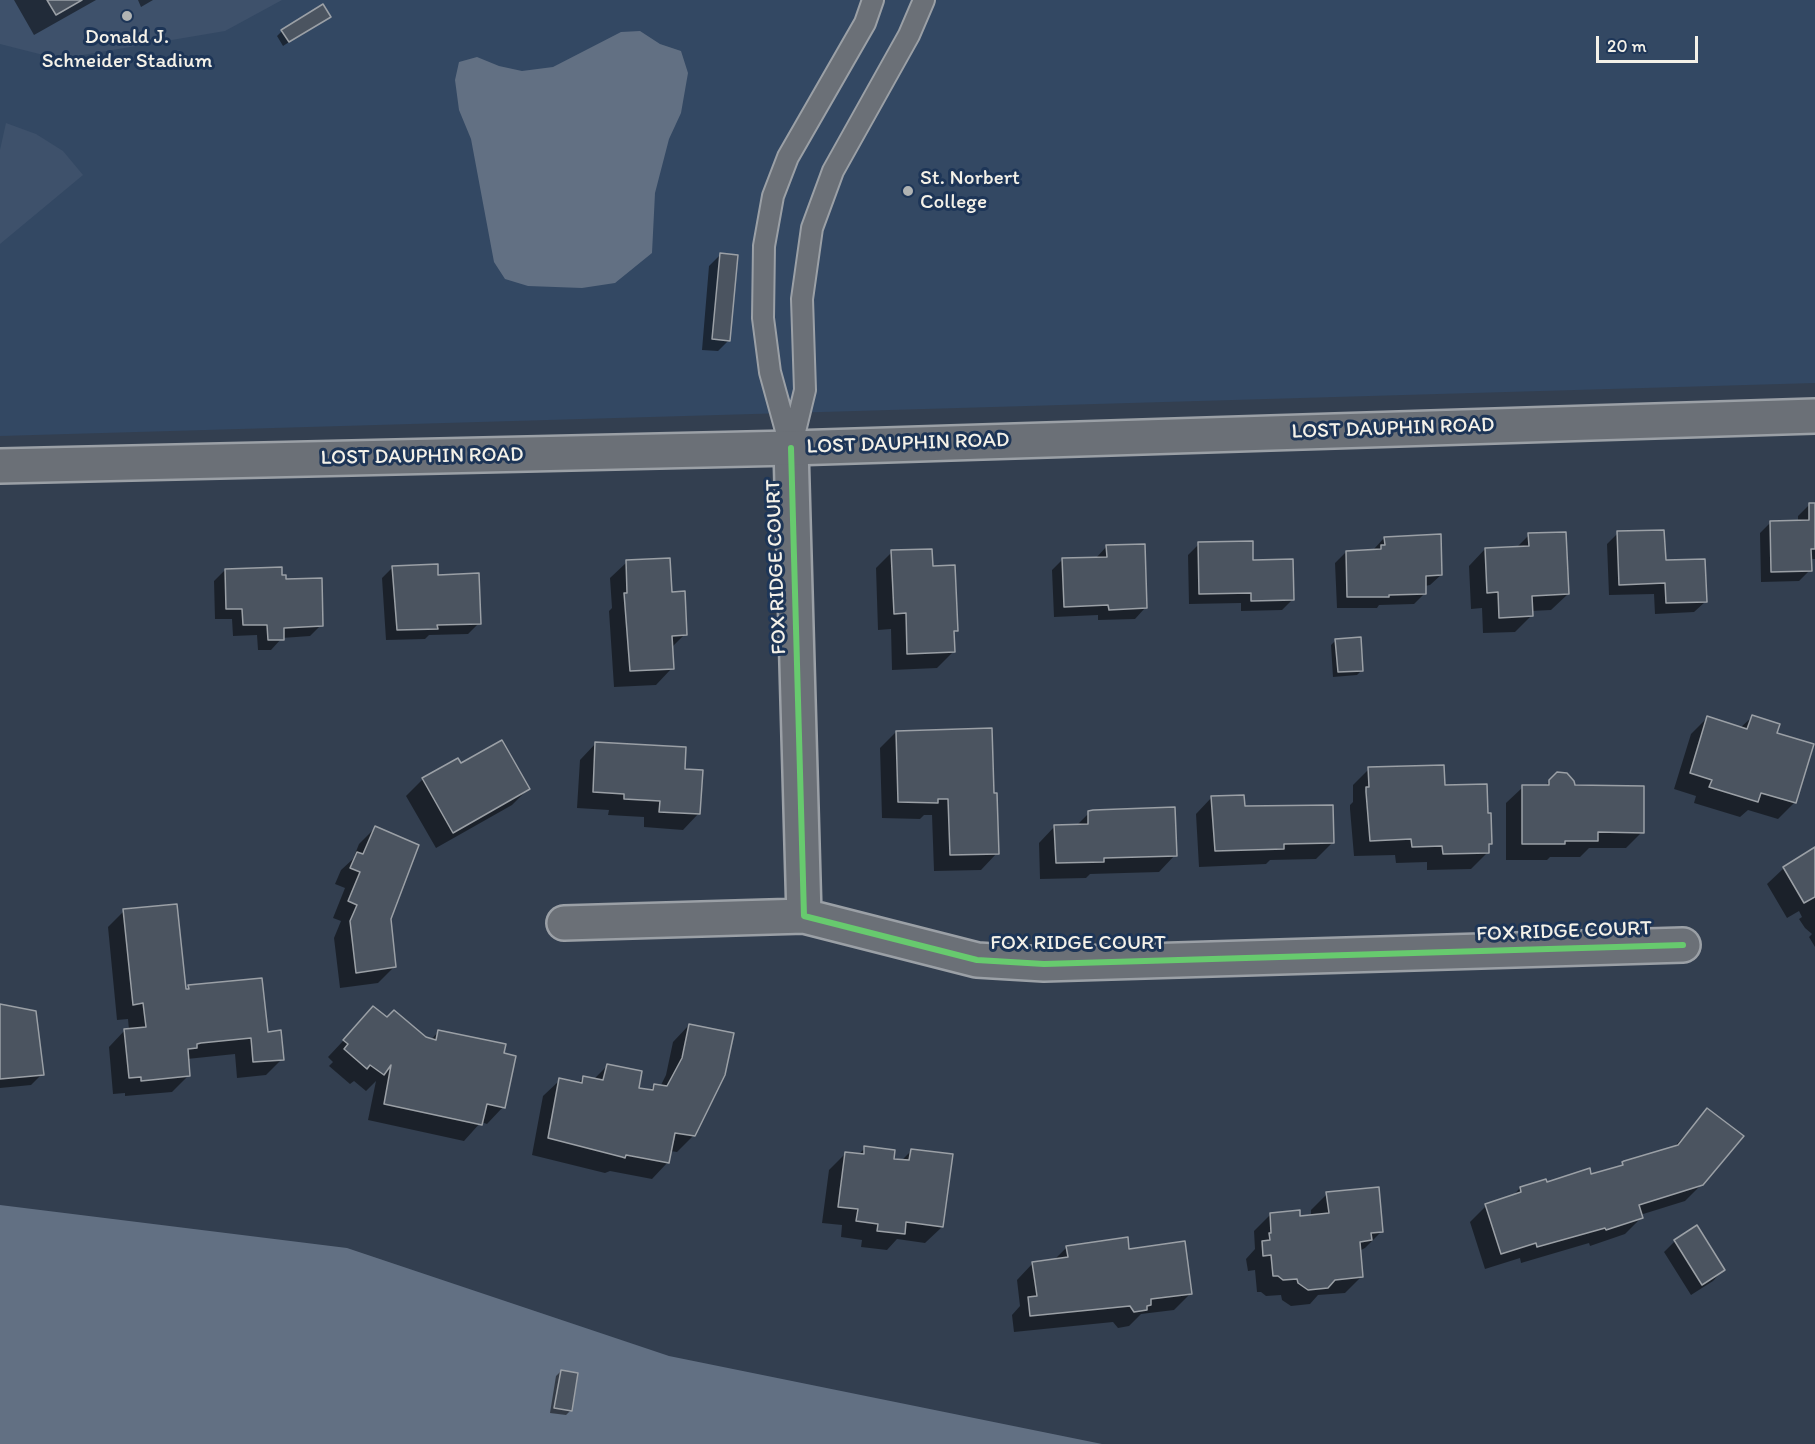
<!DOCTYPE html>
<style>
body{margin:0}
#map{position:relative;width:1815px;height:1444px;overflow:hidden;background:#333f50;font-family:Itim,sans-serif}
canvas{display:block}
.scale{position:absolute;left:1596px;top:36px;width:102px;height:27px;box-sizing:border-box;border:3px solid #f4f1e8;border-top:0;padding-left:8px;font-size:18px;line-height:21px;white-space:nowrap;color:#f4f1e8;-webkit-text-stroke:4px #1d3557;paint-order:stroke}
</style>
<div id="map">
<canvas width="1815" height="1444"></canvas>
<div class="scale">20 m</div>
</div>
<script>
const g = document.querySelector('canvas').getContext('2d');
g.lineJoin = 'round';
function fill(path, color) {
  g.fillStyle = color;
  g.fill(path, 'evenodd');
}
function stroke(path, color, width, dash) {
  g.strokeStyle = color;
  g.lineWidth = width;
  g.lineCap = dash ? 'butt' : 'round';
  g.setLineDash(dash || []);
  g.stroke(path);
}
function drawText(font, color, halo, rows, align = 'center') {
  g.font = font + ' Itim,sans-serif';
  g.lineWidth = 6;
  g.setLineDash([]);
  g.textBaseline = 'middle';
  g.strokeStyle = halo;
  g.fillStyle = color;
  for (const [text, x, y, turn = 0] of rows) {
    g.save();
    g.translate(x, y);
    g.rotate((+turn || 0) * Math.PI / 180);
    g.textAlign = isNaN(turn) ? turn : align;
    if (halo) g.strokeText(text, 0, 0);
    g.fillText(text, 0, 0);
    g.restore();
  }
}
fill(new Path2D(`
 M0,0h1815v383l-1815,53z`), '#334863');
fill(new Path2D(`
 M0,0h282l-57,31 -166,28 -59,-15z
 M6,123l30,11 27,17 20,24 -83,69v-94z`), '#3e516b');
fill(new Path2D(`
 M640,31l20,13 21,7 7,22 -7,40 -12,26 -14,54 -3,60 -37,30 -33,5 -54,-2 -23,-7 -11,-17 -23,-123 -12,-29 -4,-30 4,-18 18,-5 22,9 23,5 31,-4 68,-35z
 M0,1205l347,43 322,108 433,88h-1102z`), '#627083');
fill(new Path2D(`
 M14,0h82l-62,35z
 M138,0h15l-12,7z
 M329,16l-46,30 -6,-10 5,-5z
 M720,255l9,85 -11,11 -16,-1 7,-84z
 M1809,505h6v54h-5v11l-11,11 -38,1 -1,-49 11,-11h27v-6z
 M1618,533l46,29 41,40 -11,10 -39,2 -1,-20 -45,1 -2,-51z
 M1529,535l39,59 -17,16 -20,1 1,4 -17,17 -32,1 -1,-25 -11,1 -2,-43 16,-17 31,-1z
 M1384,538l57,37 -11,10 -5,1v7l-11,11 -35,1 -2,3h-40l-2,-45 11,-11 28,-1v-2z
 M1199,544l53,18 40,38 -10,10 -41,1v-8l-52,1 -1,-49z
 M1107,546l38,62 -10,11 -37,1v-5l-44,2 -2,-47 11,-11 33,-1z
 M892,552l39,15 25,64 -4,4 1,17 -16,16 -45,2 -1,-41 -13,1 -2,-62z
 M627,562l43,32 15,40 -14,14 1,20 -16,17 -42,2 -5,-76 3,-3 -2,-30z
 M393,567l43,9 43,47 -11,11 -39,1 -4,4 -39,1 -4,-62z
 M225,570l56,7 40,48 -11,11 -28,2 -11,12h-13l-1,-15 -24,1 -1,-17h-17l-1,-38z
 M1336,640l26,30 -5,5 -24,2 -2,-32z
 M1752,717l24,17 36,11 -18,58 -16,16 -30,-9 -8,7 -46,-14 2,-7 -22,-7 17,-55 16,-16 33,10z
 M896,732l101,121 -16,17 -47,1 -2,-56h-8l-4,4 -38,-1 -2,-70z
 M596,743l87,27 16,43 -16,17 -39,-3v-10l-36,-2 1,-5 -32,-2 3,-48z
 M457,760l3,5 68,24 -16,16 -76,43 -30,-52 17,-17z
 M1369,769l74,17 47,57 -3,3 1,6 -17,17 -44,1v-8l-31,1 -1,-8 -41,1 -4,-47v-4l3,-3v-17z
 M1557,774l16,12 69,46 -16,16h-37l-9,9h-30l-3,3h-41v-57l17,-16h21z
 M1212,797l32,11 89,34 -17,17 -46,1 -4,4 -67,3 -3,-53z
 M1089,813l86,42 -16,17 -69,2 -4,4 -46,1 -1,-36 16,-17h21z
 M375,828l20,138 -17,17 -38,5 -6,-50 7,-17 -8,-3 12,-30 -10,-4 6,-14 12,-11 6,-15z
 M1815,849v98l-6,-10 3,-3 -7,-6 -6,-9 3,-2 -3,-6 -12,7 -20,-34 17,-16z
 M124,911l60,81 5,-5 77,46 16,26 -16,16 -29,3 -2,-24 -48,5 1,17 -16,16 -47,4v-3l-12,1 -4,-47 16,-17h4l-1,-11 -11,1 -9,-93z
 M0,1006l42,68 -11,11 -31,3z
 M374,1008l13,11 38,20 6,1 7,-8 65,75 -16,17 -6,-2 -17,19 -96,-21 8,-39 -10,10 -12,-10 -4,3 -21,-18 4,-4 -5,-5z
 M689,1025l5,110 -17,17 -7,-1 -2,11 -16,17 -42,-8 -5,2 -73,-18 11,-59 17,-16 18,3 5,-5 10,2 14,-14 30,23 12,2 6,-6 5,2 6,-12 7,-33z
 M1708,1110l-6,74 -17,17 -45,14 1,3 -16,16 -35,12 -1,-3 -68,20 -1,-5 -35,11 -15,-47 16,-16 26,-9 8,-9 70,-12 84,-29z
 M865,1148l27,12 9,1 11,-11 30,77 -17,16 -28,-4 -10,11 -26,-3 1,-7 -21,-3 1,-12 -20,-2 7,-53 17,-17 12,2z
 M1327,1194l55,37 -17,17 -6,3 2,26 -16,16 -27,2 -8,9 -19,2 -9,-6 -1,-5 -15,1 -5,-4h-4l-2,-22 -7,1 -2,-12 9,-10 -1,-18 16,-16 29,3 12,-1v-7z
 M1675,1241l48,29 -10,11 -22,14 -27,-43z
 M1067,1247l61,3 62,44 -16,16 -33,4 -12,12 -11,2 -5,-6 -99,10 -2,-17 8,-9 -3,-26 16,-17 21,-3z
 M561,1371l10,39 -5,5 -16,-2 6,-37z`), '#0007');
const building = new Path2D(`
 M47,0h35l-26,15z
 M323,4l8,13 -42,25 -8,-12z
 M720,253l18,2 -8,86 -18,-2z
 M1809,503h6v46h-4l1,22 -41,1 -1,-51 39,-1z
 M1664,530l2,30 39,-1 2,43 -41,1 -1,-20 -46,2 -2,-54z
 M1566,532l3,62 -37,2 1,20 -34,2 -1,-26 -11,1 -2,-45 44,-2 -1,-13z
 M1441,534l1,41 -16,1v18l-37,1v2h-42l-1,-46 35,-2v-4h4l-1,-8z
 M1253,541v19l40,-1 1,41 -43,1v-8l-52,1 -1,-52z
 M1145,544l2,64 -38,2 -1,-5 -44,2 -2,-49 45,-1 -1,-12z
 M932,549l1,17 22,-1 3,66h-4l1,21 -48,2 -1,-41 -12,1 -3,-64z
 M670,558l2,34 13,-1 2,44 -15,1 2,33 -44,2 -6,-78h3l-1,-33z
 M438,564v11l41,-2 2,51 -44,1 1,4 -41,1 -5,-64z
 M282,567v8h4v4l36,-1 1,48 -39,2v12h-16l-1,-15h-24l-1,-16h-16l-1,-40z
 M1361,637l2,34 -25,1 -3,-33z
 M1752,715l28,9 -3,9 37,11 -18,59 -35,-10 -3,9 -49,-15 3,-7 -22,-7 17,-57 40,13z
 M992,728l2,65h3l2,61 -49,1 -2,-56h-10v4l-40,-1 -2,-71z
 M502,740l28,49 -77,44 -31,-55 36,-20 3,5z
 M595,742l91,5 -1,22 18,1 -3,44 -41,-2 1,-11 -36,-2v-5l-31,-2z
 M1444,765l1,20 42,-1 1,29h3l1,31h-3v9l-46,1 -1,-8 -30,1 -1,-8 -41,2 -4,-49v-5h3l-1,-20z
 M1557,772l10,1 7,8 1,4 69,1v47l-46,-1v9h-33v3h-43v-59h27v-5z
 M1244,795l1,11 88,-1 1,38 -50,1v5l-69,2 -4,-55z
 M1175,807l2,49 -73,2v4l-48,1 -2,-38 34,-1v-13l5,-1z
 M375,826l44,19 -28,74 5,48 -40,6 -6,-52 7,-16 -9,-4 12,-29 -10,-4 7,-16 6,2z
 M1815,847v50l-11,6 -21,-36z
 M177,904l9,85h3l-1,-4 74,-7 6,54 13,-2 3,30 -31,2 -2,-24 -50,5 -4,1v4l-9,1 2,27 -49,5v-4l-12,1 -5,-49 22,-2 -3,-24 -10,2 -10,-96z
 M0,1004l36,7 8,64 -44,4z
 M373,1006l14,11 7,-7 32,27 10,3 2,-10 68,14 -2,9 12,3 -11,52 -18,-4 -5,21 -98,-21 7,-39 -7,10 -14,-10 -3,4 -23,-20 4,-5 -5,-4z
 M689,1024l45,9 -9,42 -30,61 -20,-3 -6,30 -43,-8 -1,3 -3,-1 -74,-19 11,-60 23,5 1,-7 20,4 4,-16 35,7 -3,17 14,2 1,-6 13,2 15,-28z
 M1707,1108l37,28 -41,49 -64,20 4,13 -37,12 -1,-2 -68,19 -1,-4 -35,11 -16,-50 36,-12 -1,-5 26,-8 1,3 43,-14 1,6 32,-9 -1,-3 2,-1 54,-16z
 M864,1146l31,4 -1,9 15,1 2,-11 42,5 -10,73 -37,-5 -1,12 -28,-3 1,-7 -22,-3 2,-12 -20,-2 7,-55 19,2z
 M1379,1187l4,45 -12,1 1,7 -12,2 3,35 -28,3 -7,8 -20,2 -10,-7 -1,-4 -14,1 -5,-4h-5l-2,-21 -8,1 -1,-15 8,-1 -1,-7h2l-1,-20 30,-3v6l29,-3 -3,-21z
 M1697,1225l28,45 -23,15 -28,-45z
 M1128,1237l1,12 56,-8 7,53 -41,5v6l-4,1v4l-13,2 -4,-6 -100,10 -2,-19 9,-1 -5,-34 36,-5 -2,-11z
 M561,1370l17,3 -6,38 -18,-3z`);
fill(building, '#4b5460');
stroke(building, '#9ba0a6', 1.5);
const service = new Path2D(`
 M790,445l-20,-73 -7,-54 1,-72 9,-50 15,-39 77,-134 8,-23
 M791,448l14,-58 -3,-91 10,-71 21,-57 76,-136 15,-35`);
const minor = new Path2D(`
 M791,448l13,468 173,44 67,4 639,-19
 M564,923l240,-7`);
const secondary = new Path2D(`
 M0,466l791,-18 1024,-32`);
stroke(service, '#9ba0a6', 24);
stroke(minor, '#9ba0a6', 38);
stroke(secondary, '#9ba0a6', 38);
stroke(service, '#6b7077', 20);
stroke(minor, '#6b7077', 33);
stroke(secondary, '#6b7077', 33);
stroke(new Path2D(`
 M791,448l13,468 173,44 67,4 639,-19`), '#67ca6e', 6);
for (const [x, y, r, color] of [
 [127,16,6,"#b0b3b3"],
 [908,191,6,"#b0b3b3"]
]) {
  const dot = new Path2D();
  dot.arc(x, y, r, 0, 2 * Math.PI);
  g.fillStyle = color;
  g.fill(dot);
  stroke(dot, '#1d3557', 2);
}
drawText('21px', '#f4f1e8', '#1d3557', [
 ["Donald J.",127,38],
 ["Schneider Stadium",127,62],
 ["St. Norbert",920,179,"left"],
 ["College",920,203,"left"]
]);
drawText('21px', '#f4f1e8', '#1d3557', [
 ["LOST DAUPHIN ROAD",1393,429,-2],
 ["LOST DAUPHIN ROAD",908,444,-2],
 ["LOST DAUPHIN ROAD",422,457,-1],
 ["FOX RIDGE COURT",777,567,-92],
 ["FOX RIDGE COURT",1564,932,-2],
 ["FOX RIDGE COURT",1078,944]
]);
</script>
